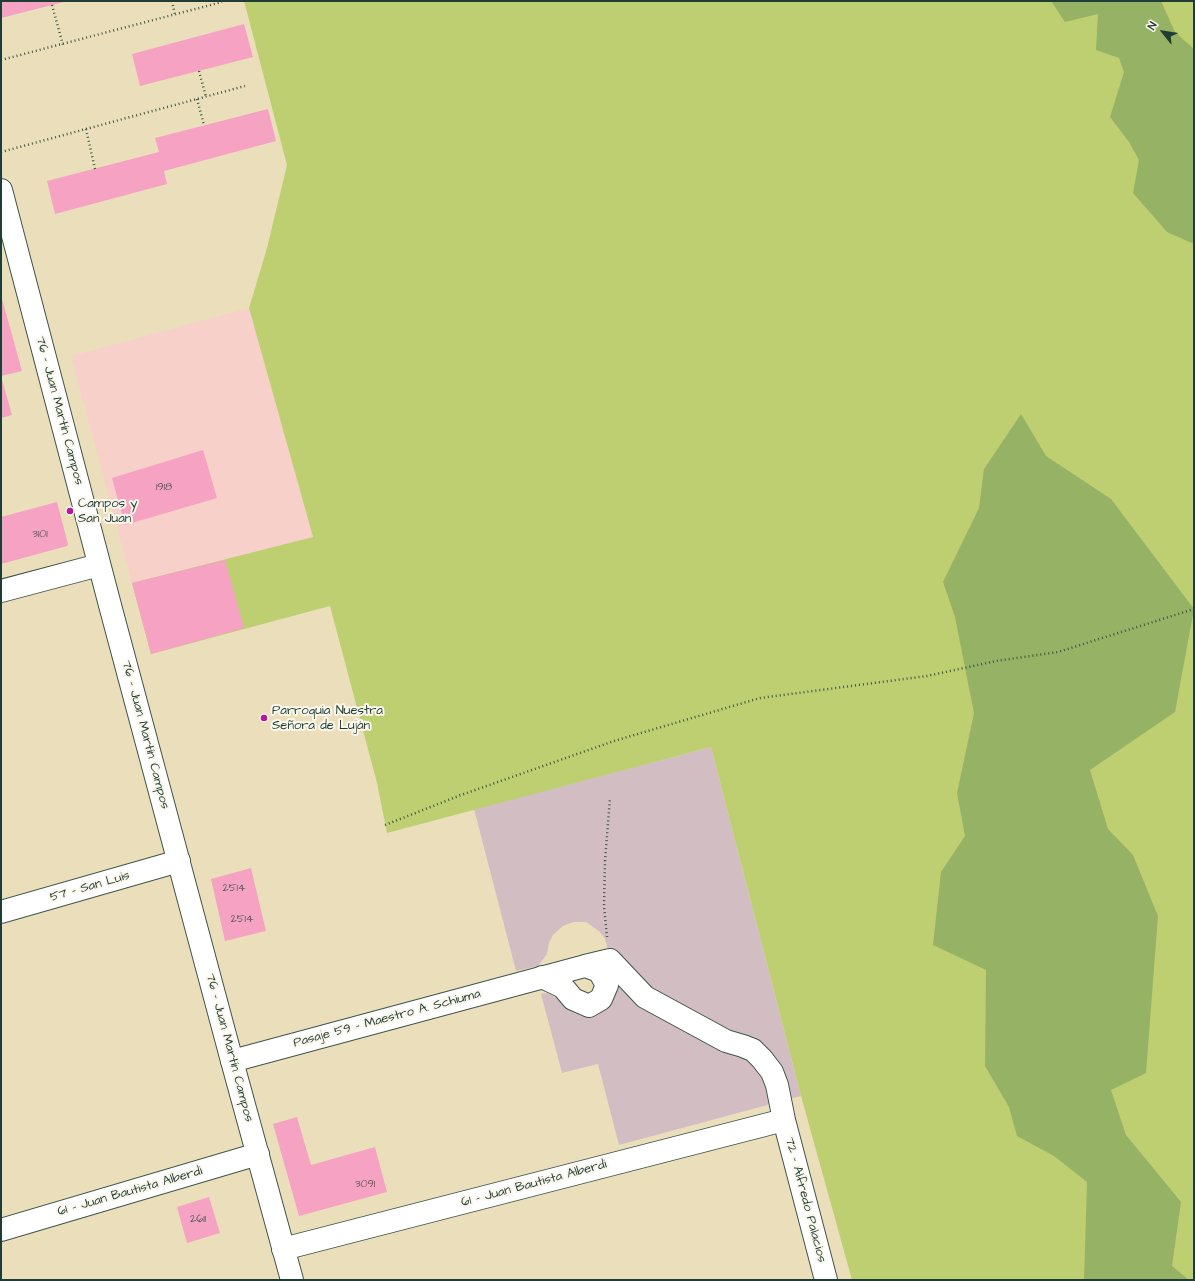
<!DOCTYPE html>
<meta charset="utf-8">
<style>
body{margin:0}
#map{position:relative;width:1195px;height:1281px;overflow:hidden;background:#ebdfbb;font-family:"Architects Daughter",sans-serif}
canvas{display:block}
.frame{position:absolute;inset:0;border:2px solid #1f3d34;pointer-events:none}
.north{position:absolute;left:1143px;top:12px;width:40px;height:40px;-webkit-text-stroke:3px #fbf7ec;paint-order:stroke;rotate:300deg;font-size:11px;font-weight:700;line-height:16px;text-align:center;color:#1f3d34}
.north::after{content:'';display:block;margin:auto;width:14px;height:18px;background:#1f3d34;clip-path:polygon(50% 0,100% 100%,50% 72%,0 100%)}
</style>
<div id="map">
<canvas width="1195" height="1281"></canvas>
<div class="frame"></div>
<div class="north">N</div>
</div>
<script>
const g = document.querySelector('canvas').getContext('2d');
g.lineJoin = 'round';
function fill(path, color) {
  g.fillStyle = color;
  g.fill(path, 'evenodd');
}
function stroke(path, color, width, dash) {
  g.strokeStyle = color;
  g.lineWidth = width;
  g.lineCap = dash ? 'butt' : 'round';
  g.setLineDash(dash || []);
  g.stroke(path);
}
function drawText(font, color, halo, rows, align = 'center') {
  g.font = font + ' "Architects Daughter",sans-serif';
  g.lineWidth = 4;
  g.setLineDash([]);
  g.textBaseline = 'middle';
  g.strokeStyle = halo;
  g.fillStyle = color;
  for (const [text, x, y, turn = 0] of rows) {
    g.save();
    g.translate(x, y);
    g.rotate((+turn || 0) * Math.PI / 180);
    g.textAlign = isNaN(turn) ? turn : align;
    if (halo) g.strokeText(text, 0, 0);
    g.fillText(text, 0, 0);
    g.restore();
  }
}
fill(new Path2D(`
 M249,308l64,229 -181,46 -61,-227z`), '#f7d0ca');
fill(new Path2D(`
 M711,747l90,349 -182,49 -21,-81 -36,9 -21,-79 6,-1 12,6 9,11 13,6 6,1 16,-6 6,-5 6,-11 2,-6 -1,-13 -11,-37 -5,-7 -14,-10h-12l-6,2 -5,2 -10,9 -4,8 -2,11 -9,12 -22,5 -42,-162z`), '#d2bec2');
fill(new Path2D(`
 M244,1h950v1279h-342l-51,-184 -90,-349 -324,86 -10,-50 -47,-177 -179,48 -19,-71 181,-46 -64,-229 18,-60 20,-83z`), '#becf72');
fill(new Path2D(`
 M1051,1h110l14,31 19,17v195l-27,-12 -34,-39 6,-33 -10,-18 -19,-25 14,-45 -5,-14 -23,-8 2,-36 -33,8z
 M1021,414l25,42 65,43 83,110 -19,103 -85,58 18,59 25,26 25,61 -12,157 -35,17 15,45 55,67 -9,64 17,14h-105l3,-98 -33,-26 -37,-20 -8,-29 -24,-41 1,-96 -53,-25 8,-73 24,-36 -8,-43 17,-80 -19,-96 -12,-35 36,-74 5,-39z`), '#96b264');
fill(new Path2D(`
 M1,1h63v1l-63,16z
 M244,24l9,33 -113,29 -8,-32z
 M268,109l8,32 -112,30 3,13 -112,30 -8,-33 112,-29 -4,-14z
 M1,295l21,76 -21,5 11,39 -11,3z
 M203,450l14,48 -92,27 -13,-47z
 M57,502l11,42 -1,2 -66,18v-47z
 M225,560l19,68 -93,26 -19,-71z
 M251,868l15,63 -41,10 -14,-62z
 M297,1117l14,48 64,-18 12,45 -88,24 -26,-92z
 M209,1197l11,36 -33,10 -10,-36z`), '#f5a2c3');
const minor = new Path2D(`
 M1,591l98,-26
 M1,912l178,-51
 M585,966l25,-6 35,37 81,44 17,5 10,4 9,9 10,13 5,13 7,35 42,160
 M232,1061l353,-95 14,5 8,14 -6,14 -12,7 -16,-7 -10,-12 -21,-10
 M1,1230l257,-76
 M283,1249l501,-129`);
const major = new Path2D(`
 M1,190l110,419 121,452 60,219`);
stroke(minor, '#3e5548', 24);
stroke(major, '#3e5548', 24);
stroke(new Path2D(`
 M172,1l3,14
 M52,5l11,40
 M1,60l221,-58
 M199,71l7,26
 M197,99l7,26
 M86,129l9,40
 M1,152l244,-66
 M385,825l76,-30 153,-54 146,-43 167,-22 69,-15 62,-9 136,-43
 M607,937l-3,-31 1,-45 5,-63`), '#3e5548', 2.5, [1, 3]);
stroke(minor, '#fff', 22);
stroke(major, '#fff', 22);
for (const [x, y, r, color] of [
 [70,511,4,"#b5179e"],
 [264,718,4,"#b5179e"]
]) {
  const dot = new Path2D();
  dot.arc(x, y, r, 0, 2 * Math.PI);
  g.fillStyle = color;
  g.fill(dot);
  stroke(dot, '#fbf7ec', 1.5);
}
drawText('11px', '#545658', null, [
 ["1918",164,488],
 ["3101",40,535],
 ["2514",234,889],
 ["2514",242,920],
 ["3091",365,1185],
 ["2611",198,1220]
]);
drawText('13px', '#1f3d34', '#fbf7ec', [
 ["76 - Juan Martín Campos",59,411,75],
 ["76 - Juan Martín Campos",145,735,75],
 ["57 - San Luis",90,887,-16],
 ["Pasaje 59 - Maestro A. Schiuma",387,1019,-15],
 ["76 - Juan Martín Campos",229,1048,75],
 ["61 - Juan Bautista Alberdi",534,1184,-15],
 ["61 - Juan Bautista Alberdi",130,1192,-16],
 ["72 - Alfredo Palacios",805,1200,75]
]);
drawText('13px', '#1f3d34', '#fbf7ec', [
 ["Campos y",78,504],
 ["San Juan",78,519],
 ["Parroquia Nuestra",272,711],
 ["Señora de Luján",272,726]
], 'left');
</script>
